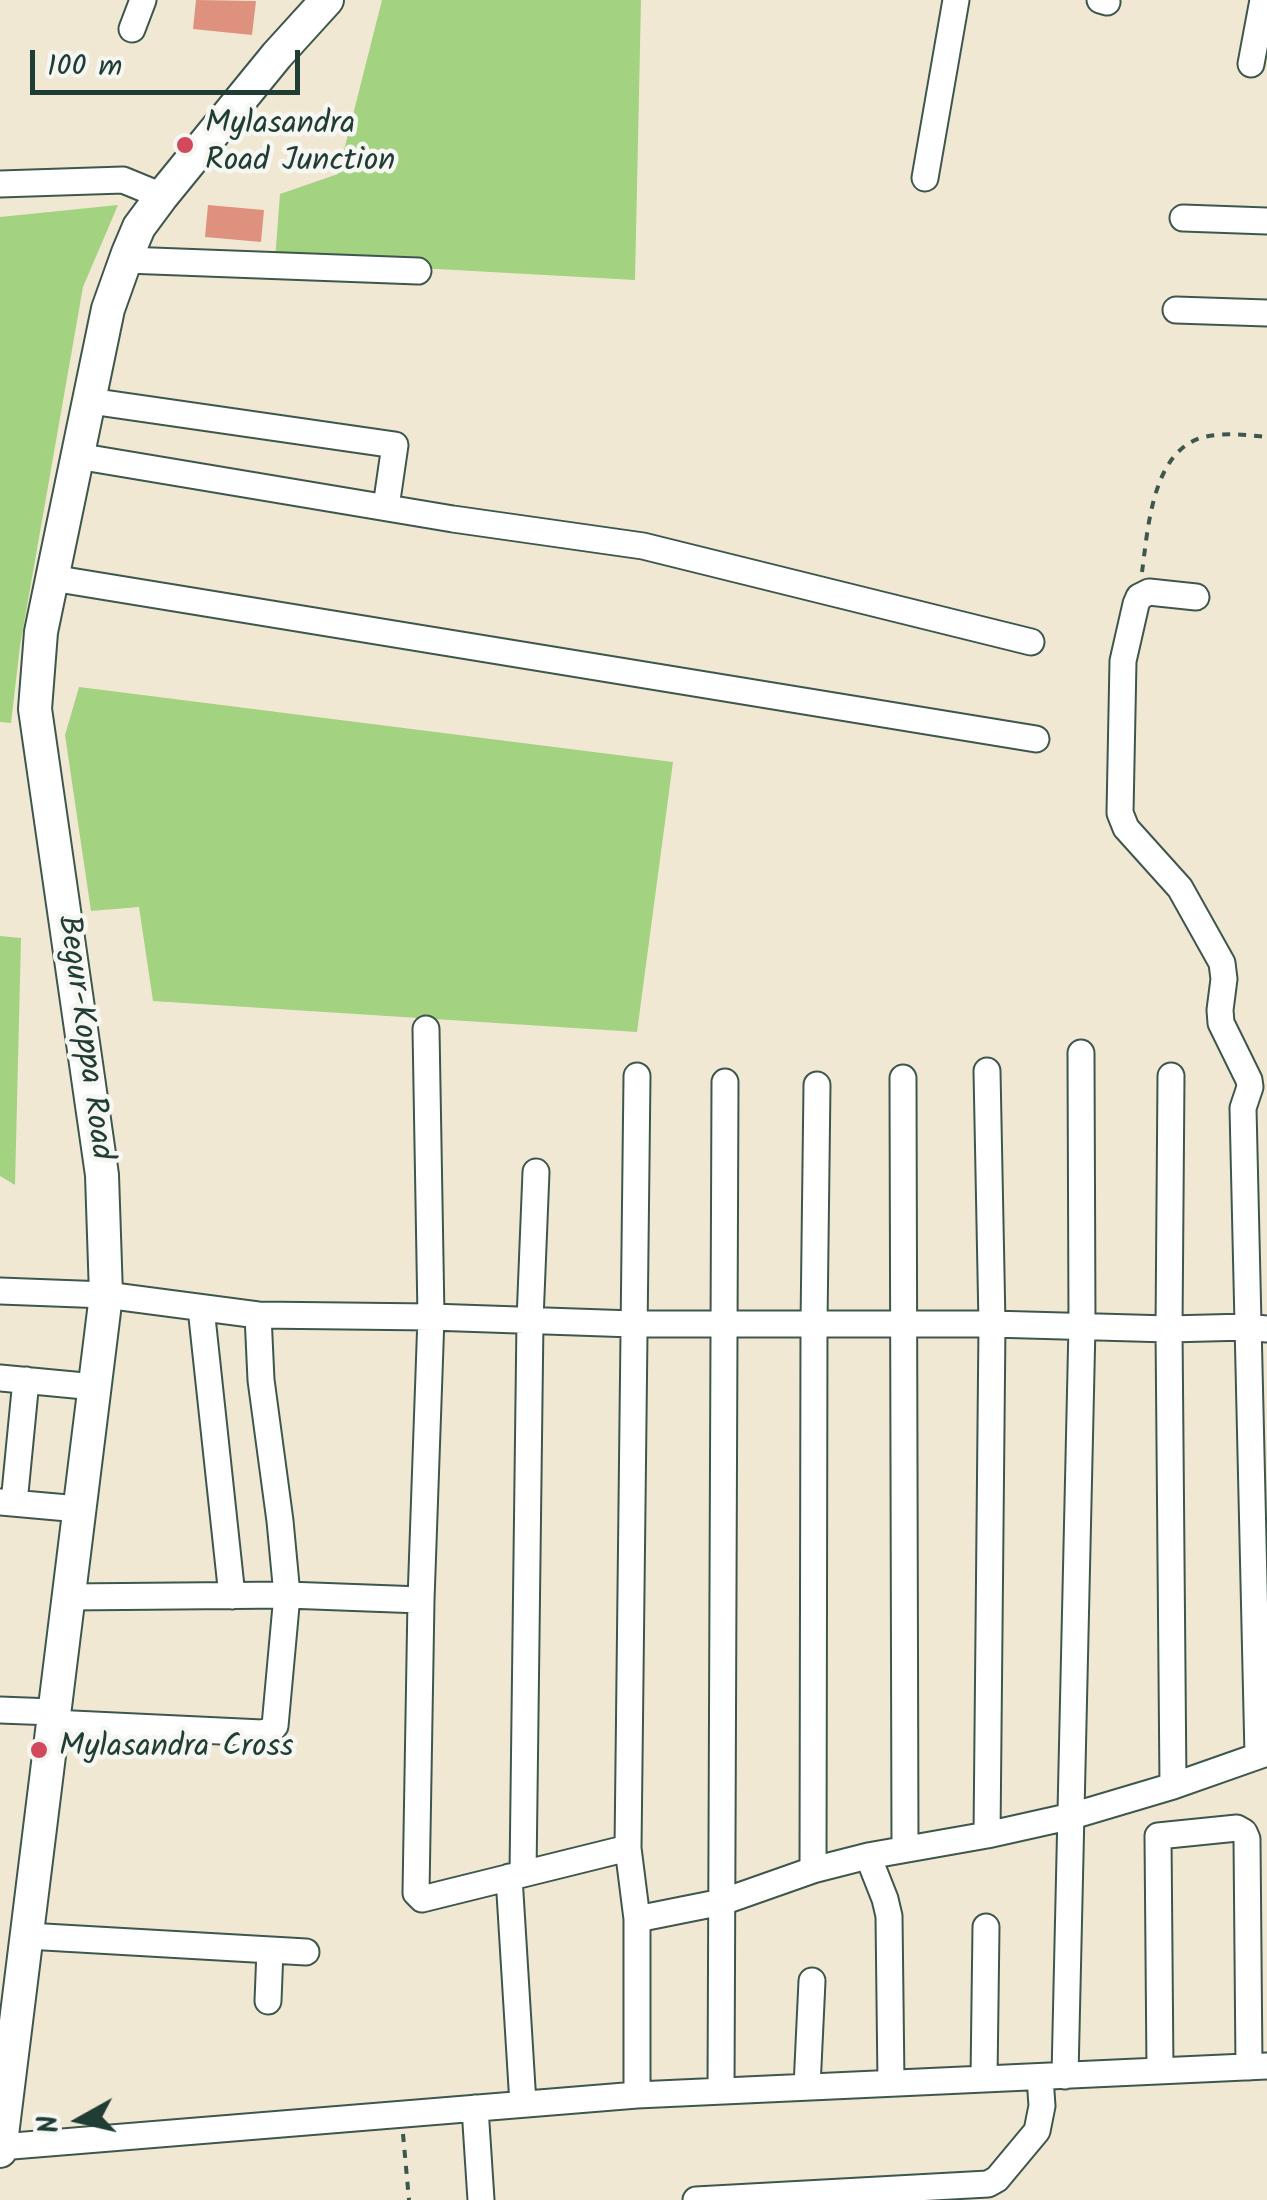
<!DOCTYPE html>
<style>
body{margin:0}
#map{position:relative;width:1267px;height:2200px;overflow:hidden;background:#f1e8d4;font-family:Kalam,sans-serif}
canvas{display:block}
.north{position:absolute;left:30px;top:2070px;width:100px;height:100px;-webkit-text-stroke:8px #f6f6f2;paint-order:stroke;rotate:262deg;font-size:28px;font-weight:700;line-height:40px;text-align:center;color:#1f3d34}
.north::after{content:'';display:block;margin:auto;width:35px;height:45px;background:#1f3d34;clip-path:polygon(50% 0,100% 100%,50% 72%,0 100%)}
.scale{position:absolute;left:30px;top:50px;width:270px;height:45px;box-sizing:border-box;border:5px solid #1f3d34;border-top:0;padding-left:12px;font-size:30px;line-height:35px;white-space:nowrap;color:#1f3d34;-webkit-text-stroke:8px #f6f6f2;paint-order:stroke}
</style>
<div id="map">
<canvas width="1267" height="2200"></canvas>
<div class="north">N</div>
<div class="scale">100 m</div>
</div>
<script>
const g = document.querySelector('canvas').getContext('2d');
g.lineJoin = 'round';
function fill(path, color) {
  g.fillStyle = color;
  g.fill(path, 'evenodd');
}
function stroke(path, color, width, dash) {
  g.strokeStyle = color;
  g.lineWidth = width;
  g.lineCap = dash ? 'butt' : 'round';
  g.setLineDash(dash || []);
  g.stroke(path);
}
function drawText(font, color, halo, rows, align = 'center') {
  g.font = font + ' Kalam,sans-serif';
  g.lineWidth = 9;
  g.setLineDash([]);
  g.textBaseline = 'middle';
  g.strokeStyle = halo;
  g.fillStyle = color;
  for (const [text, x, y, turn = 0] of rows) {
    g.save();
    g.translate(x, y);
    g.rotate((+turn || 0) * Math.PI / 180);
    g.textAlign = isNaN(turn) ? turn : align;
    if (halo) g.strokeText(text, 0, 0);
    g.fillText(text, 0, 0);
    g.restore();
  }
}
fill(new Path2D(`
 M382,0h259l-6,280 -360,-20 5,-66 58,-20z
 M118,205l-35,82 -63,359 -9,77 -11,-1v-505z
 M79,687l594,75 -36,270 -484,-31 -14,-94 -48,4 -26,-176z
 M0,936l21,2 -6,247 -15,-9z`), '#a3d280');
fill(new Path2D(`
 M196,0l60,1 -4,34 -59,-6z
 M208,205l56,5 -3,32 -56,-5z`), '#de927d');
const minor = new Path2D(`
 M1100,0l7,2
 M132,29l11,-29
 M1251,64l12,-64
 M925,178l31,-178
 M0,184l123,-4 39,16
 M1183,218l84,3
 M126,260l292,11
 M1176,310l91,3
 M90,401l305,44 -9,62
 M77,456l376,63 190,27 388,96
 M52,578l984,161
 M1196,597l-47,-5 -10,5 -3,7 -13,57 -3,152 6,15 54,60 42,75 2,16 -4,31 1,13 28,57 1,7 -7,21 15,647
 M426,1029l5,288 -10,283 -5,293 6,6 206,-51 9,71v176
 M987,1071l5,253 -5,511
 M1171,1076l-2,253 4,457
 M903,1078l2,769
 M0,1291l106,4 152,20 173,2 202,7h359l177,5 78,-2 20,2
 M201,1308l31,288
 M0,1378l95,9
 M0,1502l79,7
 M14,1503l12,-123
 M68,1597l219,-2 134,5
 M0,1710l53,2
 M52,1723l210,10 8,-2 5,-5 12,-131 -7,-74 -19,-141 -3,-65
 M628,1848l9,-772
 M868,1856l17,43 4,17 2,167
 M813,1870l1,-546 3,-239
 M523,1874l7,-554 6,-148
 M509,1877l14,227
 M637,1919l85,-17 91,-32 55,-14 119,-21 85,-19 101,-30 94,-33
 M27,1936l279,16
 M268,2001l2,-51
 M1160,2071l-2,-235 79,-8 7,4 3,7 2,228
 M1065,2076l17,-750 -1,-273
 M984,2078l2,-151
 M807,2087l5,-106
 M721,2091l4,-1009
 M475,2108l6,92
 M0,2147l637,-52 630,-29
 M696,2200l292,-16 9,-5 40,-48 5,-25 -2,-29`);
const major = new Path2D(`
 M0,2151l106,-856 -4,-120 -67,-466 6,-77 67,-323 20,-56 11,-26 23,-31 115,-141 50,-55`);
stroke(minor, '#3e574c', 29);
stroke(major, '#3e574c', 36);
stroke(new Path2D(`
 M1142,572c6,-43 10,-122 62,-135 21,-5 42,-2 63,0
 M403,2134l6,66`), '#3e574c', 4, [8, 8]);
stroke(minor, '#fff', 25);
stroke(major, '#fff', 32);
for (const [x, y, r, color] of [
 [185,145,10,"#d1495b"],
 [39,1750,10,"#d1495b"]
]) {
  const dot = new Path2D();
  dot.arc(x, y, r, 0, 2 * Math.PI);
  g.fillStyle = color;
  g.fill(dot);
  stroke(dot, '#f6f6f2', 4);
}
drawText('32px', '#1f3d34', '#f6f6f2', [
 ["Mylasandra",205,127],
 ["Road Junction",205,164],
 ["Mylasandra Cross",59,1750]
], 'left');
drawText('32px', '#1f3d34', '#f6f6f2', [
 ["Begur-Koppa Road",82,1038,82]
]);
</script>
